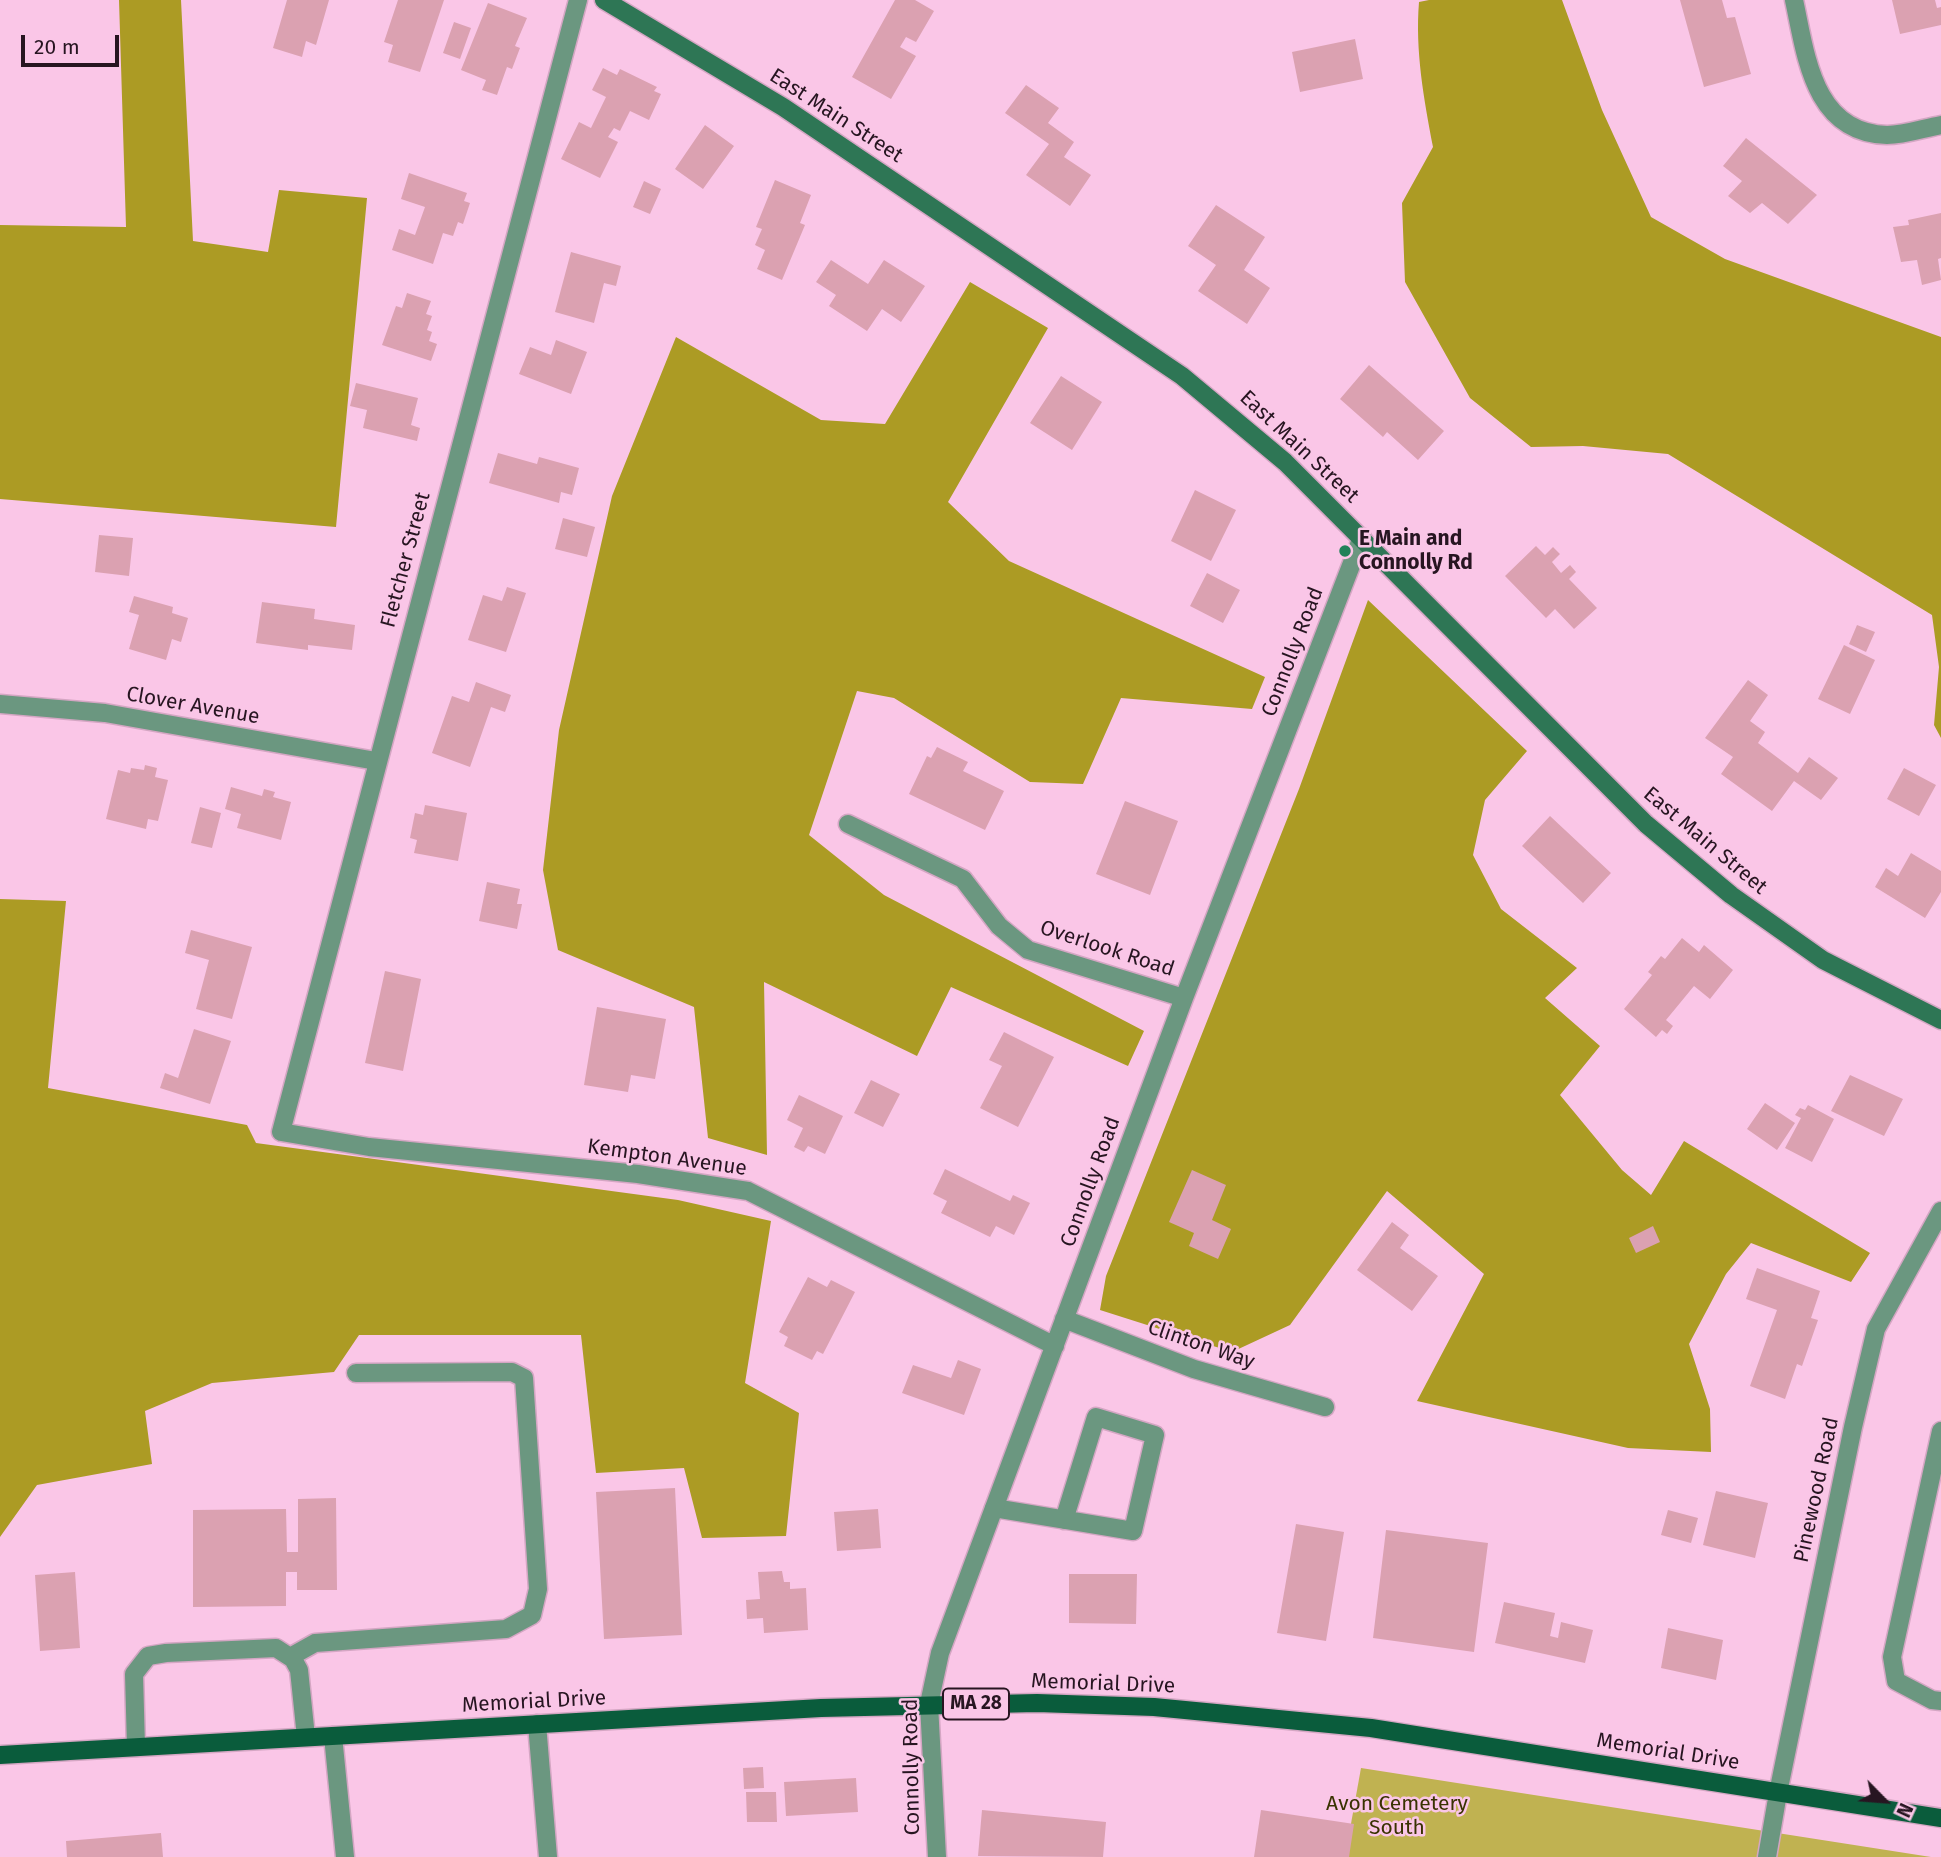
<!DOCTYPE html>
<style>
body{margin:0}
#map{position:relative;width:1941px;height:1857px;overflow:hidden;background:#fac6e7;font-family:"Fira Sans",sans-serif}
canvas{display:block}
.north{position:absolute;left:1850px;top:1766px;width:70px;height:70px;-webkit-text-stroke:5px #fac6e7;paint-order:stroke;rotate:115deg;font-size:19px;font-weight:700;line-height:28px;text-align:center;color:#271521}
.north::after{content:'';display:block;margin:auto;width:24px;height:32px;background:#271521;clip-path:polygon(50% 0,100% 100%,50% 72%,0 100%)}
.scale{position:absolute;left:21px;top:35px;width:98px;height:32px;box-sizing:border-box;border:4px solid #271521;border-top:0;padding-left:9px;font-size:21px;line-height:24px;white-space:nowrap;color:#271521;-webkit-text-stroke:5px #fac6e7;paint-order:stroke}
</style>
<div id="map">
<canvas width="1941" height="1857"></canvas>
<div class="north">N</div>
<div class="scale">20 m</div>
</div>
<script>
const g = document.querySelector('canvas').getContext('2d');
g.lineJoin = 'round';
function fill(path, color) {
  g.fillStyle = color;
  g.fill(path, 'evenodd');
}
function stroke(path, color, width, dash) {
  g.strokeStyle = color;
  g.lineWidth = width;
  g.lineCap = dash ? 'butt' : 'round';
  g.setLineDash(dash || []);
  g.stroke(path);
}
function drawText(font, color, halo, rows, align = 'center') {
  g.font = font + ' "Fira Sans",sans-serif';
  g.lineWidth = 5;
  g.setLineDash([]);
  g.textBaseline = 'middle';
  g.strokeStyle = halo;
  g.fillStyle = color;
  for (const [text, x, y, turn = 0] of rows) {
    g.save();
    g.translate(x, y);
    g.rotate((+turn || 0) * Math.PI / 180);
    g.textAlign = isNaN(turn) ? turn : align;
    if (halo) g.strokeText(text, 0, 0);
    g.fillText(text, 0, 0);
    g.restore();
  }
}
fill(new Path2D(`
 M1361,1768l570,89h-586z`), '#c0b251');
fill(new Path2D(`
 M119,0h62l12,241 75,11 11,-62 88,8 -31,329 -336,-28v-274l126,2z
 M1429,0h133l40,110 49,107 74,42 216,78v401l-7,-13 5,-58 -7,-52 -264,-161 -85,-8 -52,1 -61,-49 -65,-116 -3,-79 31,-56c-9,-48 -18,-96 -14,-145z
 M970,282l78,46 -100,174 61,59 256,116 -13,32 -131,-11 -38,86 -53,-2 -136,-84 -37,-7 -48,144 75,60 260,136 -16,35 -177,-79 -34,69 -153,-74 3,173 -59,-17 -14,-131 -136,-57 -15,-80 16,-140 53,-234 64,-159 145,83 64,4z
 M1368,600l159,151 -42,49 -12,55 28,54 76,59 -32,30 55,48 -40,49 62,75 29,25 33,-54 186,112 -19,29 -100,-39 -25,31 -37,70 21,65 1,43 -83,-4 -211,-47 67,-127 -97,-83 -97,134 -58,27 -132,-42 6,-34 193,-487z
 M0,899l66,2 -18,187 199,37 9,18 422,57 93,21 -26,162 54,30 -13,123 -84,2 -18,-70 -88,5 -15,-138h-222l-25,37 -122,11 -67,28 7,53 -115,21 -37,52z`), '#ac9b24');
fill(new Path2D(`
 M287,0h42l-13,45 -10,-4 -4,16 -29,-9z
 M398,0h46l-24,72 -32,-10 5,-17 -9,-3z
 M895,0h20l19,11 -18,31 -10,-5 -6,10 16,9 -25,43 -39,-22z
 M1680,0h42l5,18 8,-1 16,57 -47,13z
 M1892,0h43l2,8 4,-1v18l-41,9z
 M488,3l39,15 -12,28 5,2 -8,21 -5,-2 -10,28 -15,-5 4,-10 -25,-10z
 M454,22l17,6 -11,31 -17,-6z
 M1355,39l8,40 -63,13 -8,-40z
 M603,68l14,7 3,-6 37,18 -3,4 7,3 -12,26 -19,-9 -10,20 -6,-3 -6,9 10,5 -18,36 -39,-19 18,-37 12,6 15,-31 -14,-7z
 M1026,85l33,23 -11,15 26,19 -10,15 27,18 -21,31 -44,-31 23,-31 -44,-31z
 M705,125l29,21 -31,43 -28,-20z
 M1746,138l71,57 -29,29 -26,-21 -12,10 -22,-17 14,-15 -19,-15z
 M409,173l58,20 -3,8 6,2 -7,21 -5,-2 -5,14 -10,-3 -10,31 -41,-14 7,-21 16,6 10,-28 -24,-8z
 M775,180l36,15 -11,28 5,2 -23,55 -25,-11 8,-19 -10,-5 7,-16 -6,-2z
 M644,181l17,8 -11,25 -17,-7z
 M1216,205l49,32 -21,33 26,18 -23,36 -49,-33 18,-26 -28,-19z
 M1941,213v45l-3,1 3,21 -19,5 -5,-25 -16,2 -8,-35 16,-2 -1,-5z
 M571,252l50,14 -5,20 -12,-3 -10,40 -39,-11z
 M831,260l37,24 16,-24 41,26 -24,36 -19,-13 -15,22 -38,-25 7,-11 -20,-13z
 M407,293l24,8 -5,13 6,2 -5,14 5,2 -3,9 8,3 -6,17 -49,-16 14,-39 6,2z
 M556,340l31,12 -16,42 -52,-20 11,-27 21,8z
 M1369,365l75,66 -26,29 -31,-28 -4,5 -43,-38z
 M1061,376l41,26 -30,48 -42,-27z
 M356,383l62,15 -7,27 9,3 -3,13 -54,-13 4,-18 -17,-4z
 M498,453l39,11 2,-7 40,11 -7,27 -11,-3 -2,11 -70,-20z
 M1195,490l41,20 -25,51 -40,-20z
 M563,518l32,9 -8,30 -32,-8z
 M99,535l34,3 -4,38 -34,-4z
 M1536,546l9,9 8,-8 7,7 -8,8 9,11 9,-8 6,7 -7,7 28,29 -23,21 -19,-20 -9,9 -41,-42z
 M1207,573l33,17 -17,33 -33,-17z
 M507,587l19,6 -20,59 -38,-12 15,-45 19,6z
 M134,596l39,11 -1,6 16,5 -7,24 -9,-3 -6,21 -37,-11 10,-34 -10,-3z
 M262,602l53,7 -1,10 41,6 -3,25 -44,-5v5l-52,-7z
 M1857,625l18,7 -9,20 -17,-8z
 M1844,645l31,15 -25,54 -32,-15z
 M1748,680l20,15 -18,26 15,11 -7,11 40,30 11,-16 29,21 -17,22 -27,-19 -22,30 -51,-37 12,-17 -28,-19z
 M476,682l35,13 -6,17 -14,-5 -21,60 -38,-14 20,-57 17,6z
 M937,747l31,15 -5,9 41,20 -19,39 -76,-36 18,-38 4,2z
 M145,765l12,3 -2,9 13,3 -10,41 -10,-2 -2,10 -40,-10 12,-49 12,3 1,-5 13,2z
 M1904,768l32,17 -17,31 -32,-17z
 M231,787l31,9 2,-7 11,3 -2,5 18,5 -10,38 -44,-12 4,-14 -16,-5z
 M1125,801l53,20 -28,74 -54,-21z
 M425,805l42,8 -9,48 -44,-8 3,-13 -7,-2 5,-25 8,2z
 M200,807l21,6 -9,35 -21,-5z
 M1550,816l61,57 -28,30 -61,-57z
 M1911,853l30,18v21l-16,26 -50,-31 11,-19 12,8z
 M487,882l33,7 -3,15h5l-5,25 -38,-8z
 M191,930l61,17 -20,72 -36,-10 13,-49 -24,-7z
 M1682,938l17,14 5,-7 29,25 -23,29 -16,-13 -28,34 7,6 -6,8 -5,-4 -6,7 -32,-28 28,-34 -4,-3 13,-16 4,3z
 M385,971l36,8 -18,92 -38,-8z
 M597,1007l69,12 -11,60 -24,-4 -3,17 -44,-7z
 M194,1029l37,12 -21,63 -50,-16 5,-15 13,5z
 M1004,1032l50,25 -36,70 -38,-19 22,-42 -13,-6z
 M1850,1075l53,24 -19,37 -53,-25z
 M871,1080l29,14 -17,33 -29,-14z
 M799,1095l44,21 -18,38 -17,-8 -4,6 -10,-5 9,-19 -16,-8z
 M1765,1103l30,20 -18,27 -30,-21z
 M1808,1105l26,14 -22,43 -27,-14 16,-30 -6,-3 5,-7 5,2z
 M945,1169l65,32 3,-6 17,8 -16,32 -18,-9 -6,11 -49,-24 6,-12 -14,-7z
 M1192,1170l34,15 -14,35 19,9 -13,30 -29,-13 5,-13 -25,-11z
 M1392,1222l17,13 -9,13 38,28 -26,35 -55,-41z
 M1653,1226l7,16 -24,11 -7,-15z
 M1757,1268l63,23 -9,27 7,2 -16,46 -5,-2 -12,35 -35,-13 27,-76 -31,-11z
 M808,1277l19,10 4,-7 24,12 -32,62 -6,-3 -5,9 -28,-14 4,-9 -9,-5z
 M958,1360l23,9 -17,46 -62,-22 11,-28 38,13z
 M675,1488l7,147 -78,4 -8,-147z
 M1716,1491l52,12 -13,55 -52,-13z
 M336,1498l1,92h-40v-18h-11v34l-93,1v-97l93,-1 1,43h11v-53z
 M878,1509l3,39 -44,3 -3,-39z
 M1668,1510l30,8 -7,25 -30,-8z
 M1296,1524l48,8 -18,109 -49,-8z
 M1386,1530l102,13 -14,109 -101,-14z
 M782,1571l2,11h6v7l16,-1 2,42 -44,3 -1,-15 -16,1 -1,-19 14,-1 -2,-27z
 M75,1572l5,76 -40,3 -5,-76z
 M1069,1574h68l-1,50 -67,-1z
 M1504,1602l51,11 -5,23 8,2 3,-16 32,8 -8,33 -90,-20z
 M1668,1628l55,12 -7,40 -55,-12z
 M763,1767l1,21 -20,1 -1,-21z
 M856,1778l2,34 -72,4 -2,-34z
 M746,1792h30l1,30h-30z
 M982,1810l124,12 -3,35 -125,-1z
 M1261,1810l93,14 -5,33h-95z
 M161,1833l2,24h-96l-1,-16z`), '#dba1b1');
const lane = new Path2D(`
 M1941,1431l-49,226 4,24 36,19 9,1
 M994,1508l139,23 22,-96 -59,-18 -32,103
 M290,1657l25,-14 191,-14 26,-14 6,-26 -14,-211 -12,-6 -156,1
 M537,1724l11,133
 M333,1736l12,121
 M136,1747l-2,-73 14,-18 18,-3 110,-5 17,11 6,11 7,67
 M1767,1857l11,-64`);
const street = new Path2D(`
 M578,0l-297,1132 88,15 269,27 110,17 307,155
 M1794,0c12,55 19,133 93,135 18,0 37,-7 54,-10
 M0,704l105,9 271,48
 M848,824l115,55 36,47 29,24 156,48
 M1064,1319l130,50 131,38
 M1778,1793l75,-366 23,-98 65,-118
 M937,1857l-8,-153 11,-51 244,-655 178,-461`);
const secondary = new Path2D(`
 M604,0l179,107 399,269 103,86 361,362 85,71 92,65 118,60`);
const primary = new Path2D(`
 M0,1755l821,-47 216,-5 117,4 217,21 570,90`);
stroke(lane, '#d4a6c3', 21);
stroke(street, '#d4a6c3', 21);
stroke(secondary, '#d4a6c3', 21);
stroke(primary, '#d4a6c3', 21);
stroke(lane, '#6b9780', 18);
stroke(street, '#6b9780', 18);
stroke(secondary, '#2e7655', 18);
stroke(primary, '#0a5c3c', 18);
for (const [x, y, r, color] of [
 [1345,551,7,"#218159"]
]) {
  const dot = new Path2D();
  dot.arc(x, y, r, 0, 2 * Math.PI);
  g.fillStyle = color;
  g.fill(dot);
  stroke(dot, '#fac6e7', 2.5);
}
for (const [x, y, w] of [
 [976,1704,66]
]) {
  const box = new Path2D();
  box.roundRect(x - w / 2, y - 15.5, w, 31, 5);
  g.fillStyle = '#fac6e7';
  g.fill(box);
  stroke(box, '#271521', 2);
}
drawText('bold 19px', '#271521', null, [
 ["MA 28",976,1704]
]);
drawText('21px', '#271521', '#fac6e7', [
 ["East Main Street",836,116,33],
 ["East Main Street",1299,447,43],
 ["Fletcher Street",406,560,-75],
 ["Connolly Road",1293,652,-69],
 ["Clover Avenue",193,706,10],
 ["East Main Street",1705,841,40],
 ["Overlook Road",1107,949,18],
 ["Kempton Avenue",667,1158,8],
 ["Connolly Road",1091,1182,-70],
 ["Clinton Way",1201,1345,19],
 ["Pinewood Road",1817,1490,-78],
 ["Memorial Drive",1103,1684,2],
 ["Memorial Drive",534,1702,-3],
 ["Memorial Drive",1668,1752,9],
 ["Connolly Road",912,1767,-91]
]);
drawText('bold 21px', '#271521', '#fac6e7', [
 ["E Main and",1359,539],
 ["Connolly Rd",1359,563]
], 'left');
drawText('21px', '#393201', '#fac6e7', [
 ["Avon Cemetery",1397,1804],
 ["South",1397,1828]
]);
</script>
